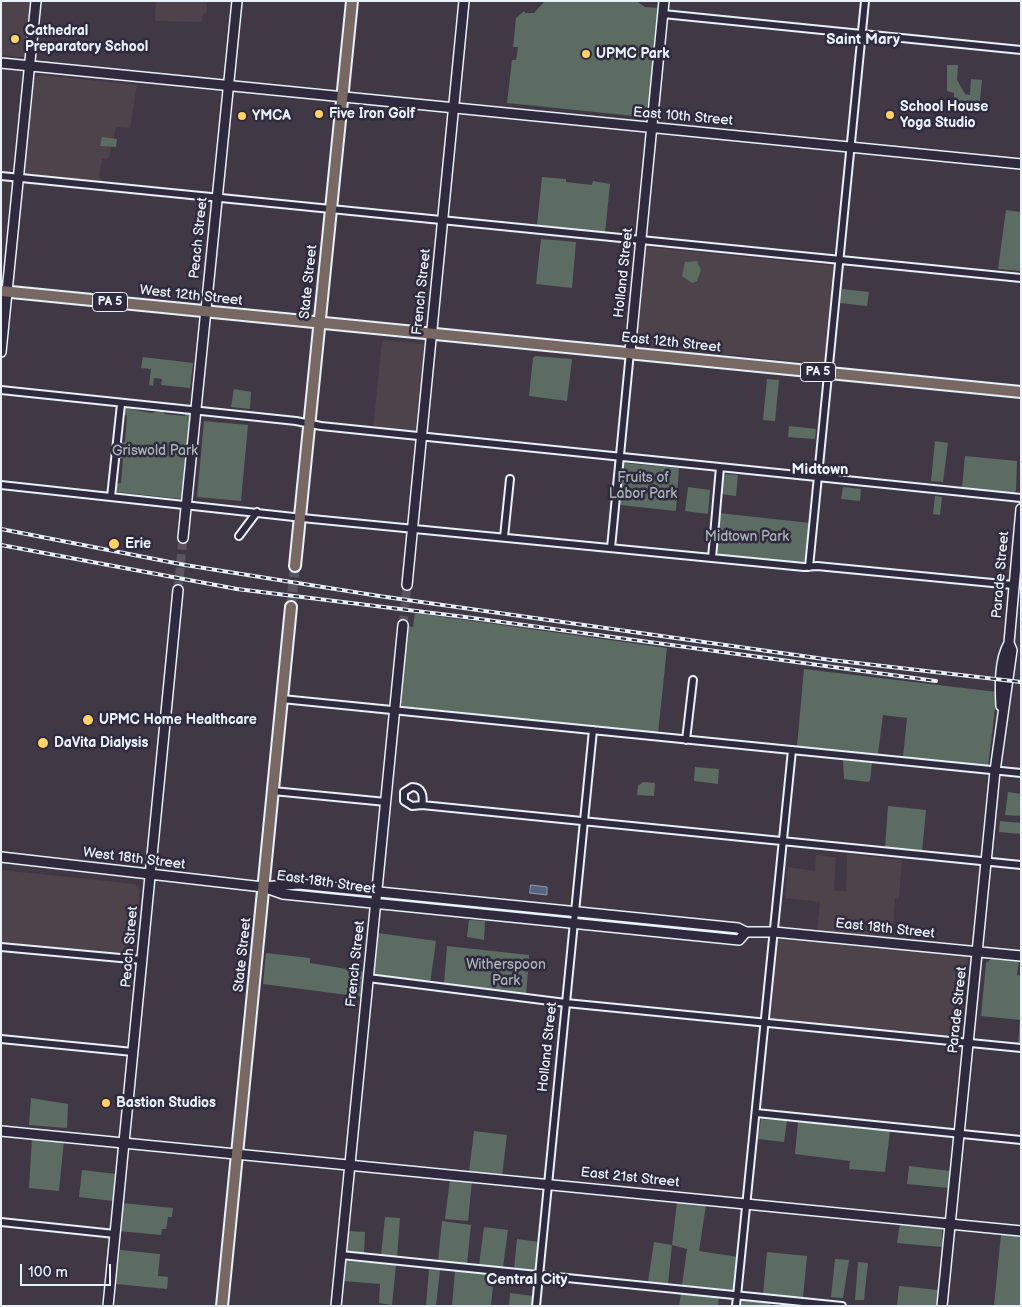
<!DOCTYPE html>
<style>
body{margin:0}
#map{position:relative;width:1022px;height:1307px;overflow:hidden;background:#413845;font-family:"Balsamiq Sans",sans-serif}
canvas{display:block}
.frame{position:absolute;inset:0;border:2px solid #e8f1f8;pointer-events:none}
.scale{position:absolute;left:20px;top:1264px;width:91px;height:22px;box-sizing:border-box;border:2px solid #e8f1f8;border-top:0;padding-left:6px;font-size:15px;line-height:18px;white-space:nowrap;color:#e8f1f8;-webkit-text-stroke:4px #2f2a3d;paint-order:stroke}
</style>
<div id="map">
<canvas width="1022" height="1307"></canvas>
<div class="frame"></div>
<div class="scale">100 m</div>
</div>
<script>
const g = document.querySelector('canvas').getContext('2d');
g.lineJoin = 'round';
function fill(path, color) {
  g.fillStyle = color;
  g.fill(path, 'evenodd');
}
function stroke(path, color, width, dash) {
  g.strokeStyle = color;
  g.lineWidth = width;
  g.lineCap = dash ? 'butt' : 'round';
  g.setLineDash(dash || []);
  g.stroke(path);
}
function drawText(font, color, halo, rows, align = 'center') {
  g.font = font + ' "Balsamiq Sans",sans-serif';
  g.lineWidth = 5;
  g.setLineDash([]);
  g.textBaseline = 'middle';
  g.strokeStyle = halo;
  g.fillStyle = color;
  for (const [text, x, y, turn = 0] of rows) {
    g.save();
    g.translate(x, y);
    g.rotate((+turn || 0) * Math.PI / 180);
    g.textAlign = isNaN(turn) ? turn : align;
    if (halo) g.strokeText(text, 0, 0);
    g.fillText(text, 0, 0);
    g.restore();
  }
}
fill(new Path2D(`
 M1,1h31l-5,52 -4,4 -22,-2z
 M156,1h51l-1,13 -3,-1 -1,9 -47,-1z
 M40,75l97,10 -7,43 -14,-1 -7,31 -7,1 -3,19 3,1v4l-75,-8 -3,-2 9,-88 3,-8z
 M646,247l189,19 -9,96 -5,2 -180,-18 -5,-5z
 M384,340l39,4 3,4 -9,84 -44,-3 9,-88z
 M847,854l55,6 -3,39 -4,-1 -3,42 73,7 4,-3 -9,95 -190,-19 8,-92 38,4 1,-3 3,-27 -35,-4 3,-31 27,4 1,-16 20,2 -2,33 12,2z
 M1,870l134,14 5,7 -6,61 -4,3 -129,-13z`), '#4e424b');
fill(new Path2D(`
 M545,1h91l9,6 14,1 -9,103 -6,6 -137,-14 5,-43h4l2,-13h-5l3,-29 8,-7 1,2h9z
 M947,65h11l-1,15 8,14 5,1 1,-16 11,1 -3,30 -23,-3 1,-8 -3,-1v-5l-7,-2z
 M102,137l15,2 -1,8 -16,-1z
 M542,177l24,2v3l26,3 1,-4 17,3 -5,49 -68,-8z
 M1006,210l15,2v59l-23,-2z
 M541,239l35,3 -4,46 -36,-4z
 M697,261l4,9 -4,11 -5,2 -10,-7 3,-14z
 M842,289l27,3 -2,14 -27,-3z
 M535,356l37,3 -5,42 -38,-5 4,-38z
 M143,357l50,6 -3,25 -29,-3 1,-6 -8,-1 -1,8 -4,-1 2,-16 -10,-1z
 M767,379l12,1 -4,41 -12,-1z
 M234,389l17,3 -1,17 -19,-2z
 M125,408l26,5 11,-2 3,3 20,2 1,-3 4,1 -8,85 -66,-7v-8l5,-1 2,-24 -4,-2 1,-14 5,-1 2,-26 -4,-3z
 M204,421l44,4 -7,76 -44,-4z
 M789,426l27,3 -1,10 -27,-2z
 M935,441l13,2 -5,39 -12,-1z
 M965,456l52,5 -1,30 -2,2 -52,-5z
 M624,463l55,5 -3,43 -56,-6z
 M723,474l15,1 -2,21 -15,-2z
 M688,487l22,3 -2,24 -23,-3z
 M843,487l18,2 -1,12 -19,-2z
 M935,496l7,1 -2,18 -7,-1z
 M719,513l91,10 -4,40 -90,-8z
 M415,613l252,35 -9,85 -256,-27 -1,-4 7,-76 5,1z
 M804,669l193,23 -9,74 -85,-9 4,-39 -24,-3 -5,39 -81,-8z
 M843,760l29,3 -2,17 -2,2 -24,-3z
 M695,767l24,2 -1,15 -24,-3z
 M643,782l12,1 -1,13 -17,-1 1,-9z
 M1008,792l13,2v22l-16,-1z
 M888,806l38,4 -4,42 -37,-4z
 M1000,821l21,2v11l-22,-2z
 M469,920l16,1 -1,19 -17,-3z
 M378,933l58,8 -6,43 -56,-7z
 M447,946l82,9 -3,41 -82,-12z
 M266,953l44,5v5l55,9 -2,25 -100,-13z
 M991,959l28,2 -2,14 4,1v69l-3,-1 2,-24 -39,-4 5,-53z
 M31,1098l37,6 -1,24 -38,-3z
 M761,1119l26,2 -3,21 -26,-3z
 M798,1122l92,9 -5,41 -36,-3 1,-8 -55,-7z
 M474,1131l33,4 -5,41 -33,-4z
 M32,1137l32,3 -5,51 -30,-3z
 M909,1166l41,5 -2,17 -41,-4z
 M82,1170l34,4 -3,27 -34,-4z
 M450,1179l22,2 -4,40 -23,-2z
 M677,1202l29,3 -7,46 39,6 -4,33 -52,-5 5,-36 -15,-4 -4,39 -20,-2 6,-40 18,3z
 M122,1203l51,5 -1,9h-4l-2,12h-4l-1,6 -42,-4z
 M385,1217l15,1 -3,39 -16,-2z
 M442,1221l29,4 -4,39 -29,-3z
 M900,1223l42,6v18l-45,-4z
 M484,1227l24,3 -5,37 -24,-2z
 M348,1231l17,1 -1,22 -17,-3z
 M1001,1234l20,1v71h-27z
 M517,1239l22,3 -3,29 -22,-2z
 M120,1250l40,4 -2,22 10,1 -1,12 -51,-5z
 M767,1252l40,4 -4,42 -40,-4z
 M835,1259l14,1 -6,38 -12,-1z
 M346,1261l50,4 -4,40 -13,-2 1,-19 -37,-3z
 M858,1262l10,1 -4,37h-9z
 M429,1269l11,1 -4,36h-10z
 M455,1271l39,4 -3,31h-39z
 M899,1286l39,4 -2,16h-39z
 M510,1293l23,3 -1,10h-23z
 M681,1293l38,4 -1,9h-39z
 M743,1300l27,3v3h-29z`), '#5c6c63');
const water = new Path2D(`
 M531,885l16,2v8l-17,-2z`);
fill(water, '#54647e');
stroke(water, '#8f9caf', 1);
stroke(new Path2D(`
 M178,590l5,-52
 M403,625l4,-40`), '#5a5460', 9, [9, 4.5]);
stroke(new Path2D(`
 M291,607l4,-41`), '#5a5460', 10, [10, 5]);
const minor = new Path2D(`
 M663,14l358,36
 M1,176l1020,102
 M1,390l295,31 25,5 700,72
 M1,485l311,34 492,48 13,-1 196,19
 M111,497l10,-93
 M239,536l18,-24
 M504,537l6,-58
 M611,548l19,-196
 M712,558l8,-91
 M809,567l56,-566
 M282,699l739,74
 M686,740l7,-60
 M412,787c10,0 12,9 10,18l-10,1 -8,-5v-9z
 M273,791l113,11
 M422,805l599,60
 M1,947l141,13
 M368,978l198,25 455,45
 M1,1039l132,13
 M756,1113l265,27
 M1,1222l114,12
 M341,1255l501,51
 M536,1306l57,-576
 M736,1306l56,-556`);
const tertiary = new Path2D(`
 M1,63l1020,101
 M1,352l35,-351
 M630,352l34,-351
 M1,1131l1020,100`);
const secondary = new Path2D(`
 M183,538l54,-537
 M407,585l57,-584
 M1001,706c-1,-19 -2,-46 8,-63l12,-134
 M1,857l262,30 20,7 456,46 7,-8
 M263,887l36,-3 439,44 8,4h28l247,24
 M108,1306l70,-716
 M336,1306l67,-681
 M942,1306l53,-535 17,-121 -3,-7`);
const primary = new Path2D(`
 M1,291l1020,101
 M295,566l57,-565
 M222,1306l69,-699`);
stroke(minor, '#e8f1f8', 10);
stroke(tertiary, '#e8f1f8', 12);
stroke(secondary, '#e8f1f8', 12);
stroke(primary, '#e8f1f8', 14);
stroke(minor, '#2f2a3d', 6);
stroke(tertiary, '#2f2a3d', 9);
stroke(secondary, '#2f2a3d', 9);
stroke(primary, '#776864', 10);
const rail = new Path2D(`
 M1,529l184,36 194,31 452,64 190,22
 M1,545l236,44 228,28 471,64`);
stroke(rail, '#e8f1f8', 4);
stroke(rail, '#2f2a3d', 2, [5.5]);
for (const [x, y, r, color] of [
 [15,39,5,"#ffd166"],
 [586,54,5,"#ffd166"],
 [319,114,5,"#ffd166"],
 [890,115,5,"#ffd166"],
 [242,116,5,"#ffd166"],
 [114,544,6,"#ffd166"],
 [88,720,6,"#ffd166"],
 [43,743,6,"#ffd166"],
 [106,1103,5,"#ffd166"]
]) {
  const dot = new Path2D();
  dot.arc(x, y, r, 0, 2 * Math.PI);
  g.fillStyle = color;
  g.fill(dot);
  stroke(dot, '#2f2a3d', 2);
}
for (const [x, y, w] of [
 [110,302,35],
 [818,372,35]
]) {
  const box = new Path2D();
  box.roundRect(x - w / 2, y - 9.5, w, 19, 4);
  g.fillStyle = '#2f2a3d';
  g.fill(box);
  stroke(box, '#e8f1f8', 1);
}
drawText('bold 12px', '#e8f1f8', null, [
 ["PA 5",110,302],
 ["PA 5",818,372]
]);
drawText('bold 14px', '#e8f1f8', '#2f2a3d', [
 ["Cathedral",25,31],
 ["Preparatory School",25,47],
 ["UPMC Park",596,54],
 ["School House",900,107],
 ["Yoga Studio",900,123],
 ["Five Iron Golf",329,114],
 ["YMCA",252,116],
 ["Erie",125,544],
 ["UPMC Home Healthcare",99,720],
 ["DaVita Dialysis",54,743],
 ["Bastion Studios",116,1103]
], 'left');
drawText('14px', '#e8f1f8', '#2f2a3d', [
 ["East 10th Street",683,117,5],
 ["Peach Street",199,238,-84],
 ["Holland Street",624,273,-84],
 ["State Street",309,282,-84],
 ["French Street",422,292,-84],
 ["West 12th Street",191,296,6],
 ["East 12th Street",671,343,6],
 ["Parade Street",1001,575,-85],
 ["West 18th Street",134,859,7],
 ["East 18th Street",326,883,8],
 ["East 18th Street",885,929,6],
 ["Peach Street",130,947,-85],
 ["State Street",243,955,-84],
 ["French Street",356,964,-84],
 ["Parade Street",958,1010,-84],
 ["Holland Street",548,1047,-84],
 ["East 21st Street",630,1178,6]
]);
drawText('14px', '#a9b5b5', '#2f2a3d', [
 ["Griswold Park",155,451],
 ["Fruits of",643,478],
 ["Labor Park",643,494],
 ["Midtown Park",747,537],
 ["Witherspoon",506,965],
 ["Park",506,981]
]);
drawText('bold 15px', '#e8f1f8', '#2f2a3d', [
 ["Saint Mary",863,40],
 ["Midtown",820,470],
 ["Central City",527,1280]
]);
</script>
